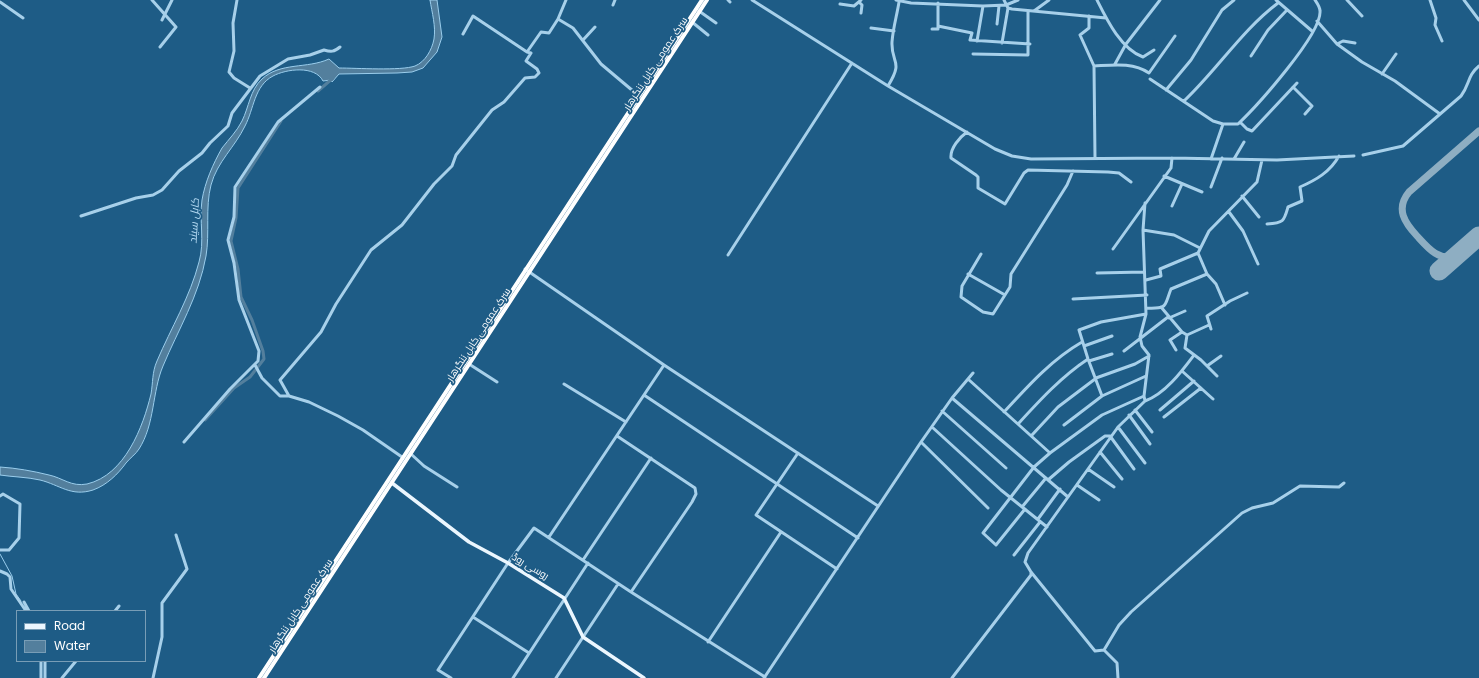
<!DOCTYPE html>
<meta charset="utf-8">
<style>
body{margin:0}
#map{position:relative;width:1479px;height:678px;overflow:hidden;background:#1e5c86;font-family:Poppins,sans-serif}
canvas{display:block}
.legend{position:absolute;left:16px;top:610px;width:130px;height:52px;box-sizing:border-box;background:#1e5c86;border:1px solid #789db6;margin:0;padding:5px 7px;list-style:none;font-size:12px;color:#fff}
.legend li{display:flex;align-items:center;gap:8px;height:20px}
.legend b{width:20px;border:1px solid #789db6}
</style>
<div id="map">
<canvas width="1479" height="678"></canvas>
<ul class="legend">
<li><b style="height:5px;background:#ebf6fe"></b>Road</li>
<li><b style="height:11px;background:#537f9d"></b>Water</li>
</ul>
</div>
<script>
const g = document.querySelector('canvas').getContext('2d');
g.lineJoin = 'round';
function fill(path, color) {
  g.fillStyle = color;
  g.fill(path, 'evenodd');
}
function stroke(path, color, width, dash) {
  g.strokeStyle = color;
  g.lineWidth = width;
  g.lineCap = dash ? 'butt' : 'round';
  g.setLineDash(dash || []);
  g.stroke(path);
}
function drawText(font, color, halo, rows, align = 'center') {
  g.font = font + ' Poppins,Cairo,sans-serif';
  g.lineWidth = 3.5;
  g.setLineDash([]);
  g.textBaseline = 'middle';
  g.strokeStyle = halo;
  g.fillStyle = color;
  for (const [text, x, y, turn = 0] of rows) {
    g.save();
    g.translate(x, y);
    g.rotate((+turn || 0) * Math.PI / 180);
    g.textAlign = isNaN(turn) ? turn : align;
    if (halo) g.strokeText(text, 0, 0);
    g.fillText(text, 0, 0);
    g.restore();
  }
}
const water = new Path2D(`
 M430,0h7l5,37 -5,15 -14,16 -11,4 -15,1 -58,1 -7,8 -1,-2 -8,1c-8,-16 -37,-12 -50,-5 -19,10 -19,33 -28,50 -10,21 -28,36 -34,59 -6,23 -1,48 -5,71 -7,40 -28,74 -43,110 -11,26 -8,58 -24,83 -3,5 -9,9 -13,14 -8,11 -19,22 -33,27 -22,7 -33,-5 -53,-10 -13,-3 -27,-3 -40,-5v-8c16,1 33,4 49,8 14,3 22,12 38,9 38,-9 56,-57 64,-90 2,-11 1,-22 6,-33 14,-33 33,-64 42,-99 6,-21 0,-41 3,-62 3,-18 11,-36 20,-52 7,-9 15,-17 20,-27 7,-14 8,-31 20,-42 18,-17 45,-10 67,-20l10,9c17,0 62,3 76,-2 10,-4 17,-16 19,-27 2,-13 -2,-26 -4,-39z`);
fill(water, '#537f9d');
stroke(water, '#9acdec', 1);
stroke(new Path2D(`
 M0,554l12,22 4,18 5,7`), '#9acdec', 1);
stroke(new Path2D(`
 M318,91l15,-13
 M205,420l29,-32 16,-11 14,-18 -1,-8 -11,-31 -11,-23 -3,-28 -7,-28 5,-23 2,-30 43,-67`), '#537f9d', 3);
stroke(new Path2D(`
 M1456,256c-18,5 -28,-8 -39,-20 -12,-13 -22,-27 -8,-44l70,-61`), '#8eaec2', 7);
stroke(new Path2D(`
 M1439,271l40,-35`), '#8eaec2', 19);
stroke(new Path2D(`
 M152,0l24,27 -16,20
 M237,0l-4,23 1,28 -5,21 5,6 16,10
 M728,0l2,2
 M752,0l136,86 107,63 17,7 19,3 141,-1 105,2 77,-4
 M896,0l15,3 72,3 23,-1 12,-5
 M1004,0l4,8 4,1 94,9
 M1097,0c10,20 24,49 46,57l11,-7
 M1276,0l36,31
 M1347,0l15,16
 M1430,0l6,18 -1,7 7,16
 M1464,0l15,20
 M0,2l23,16
 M859,2l3,3 -1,8
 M840,4l14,2 7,-6
 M613,5l2,-5
 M699,11l17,12
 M1034,11l15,-11
 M1089,16v12l-9,7 14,31 1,92
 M558,19l15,9 28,36 38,32
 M162,20l10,-20
 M1317,21l20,23 25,18 33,19 45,33
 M692,22l16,13
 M997,24l2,-18
 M938,26v-23
 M871,28l23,3
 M932,29h6v-3l34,7 -2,7 60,4
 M463,34l10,-18 54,36
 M583,40l12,-13
 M977,41l6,-35
 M1002,43l6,-35
 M1337,44l6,-3 12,2
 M973,54l55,1v-44
 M1251,56l17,-26 19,-20
 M1115,64l11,-20 34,-44
 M1094,66c19,-1 39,-4 55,7l26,-37
 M1382,74l14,-20
 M1150,79l63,42 10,3h15c18,-17 84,-90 82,-113 0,-4 -3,-8 -5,-11
 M888,86c16,-26 3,-22 4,-44 1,-14 5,-27 7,-40
 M1293,87l19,19 -7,8
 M1166,90l25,-30 31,-50 12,-10
 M1184,101c33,-31 58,-71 94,-98
 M1240,122l7,7 5,2 45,-48
 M967,132c-7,5 -17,16 -16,26l25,17 2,2v11l27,16 19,-31 4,-3 80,2 11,1 12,9
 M1363,155l40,-9 58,-50c9,-12 6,-20 18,-30
 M1211,159l12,-35
 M1234,159l10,-17
 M1164,176l38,16
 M1211,187l11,-29
 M1242,196l17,21
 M1145,203l-2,27 3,84 -6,23 2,9 7,9 -5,41 1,5 -27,26 -90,126 -3,9 6,10 64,79 9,-1 15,-25 12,-13 111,-99 10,-5 21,-5 27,-17 39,1 5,-4
 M1172,206l10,-22
 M1229,212l14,19 15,33
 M81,216l55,-18 17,-3 9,-5 17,-19 23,-18 8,-10 18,-17 4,-13 28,-37 28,-17 22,-4 14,-5c7,2 10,2 16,-3
 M1267,224c17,-1 17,-3 21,-17l14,-6 -2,-14c16,-7 30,-15 39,-31
 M1143,230l31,5 26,13
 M1113,249l58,-81 1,-10
 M981,254l-19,32 -1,11 22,15 10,2 17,-27 1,-13 56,-89 6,-14
 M728,255l124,-192
 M525,269l139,96 214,141
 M1097,273l47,-1
 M968,274l37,21
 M1146,280l15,-4 -1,-7 38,-16
 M1073,299l74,-4
 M1225,305l-9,-21 -9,-10 -9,-21 11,-22 48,-49 5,-22
 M1161,307l21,25 5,3 -2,13 16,12 16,16
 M1146,308c23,1 18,-2 25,-19l36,-15
 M1169,318l16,-7
 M1211,329l-4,-13 23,-15 17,-8
 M1187,335l22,-10
 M1084,346l28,-10
 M1176,350l-6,-10 12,-8
 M1124,351l44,-34
 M1089,361l23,-7
 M469,364l28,18
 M255,365l7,13 18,18h9l20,6 29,14 25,14 39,27
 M1207,366l14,-10
 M1182,371l31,28
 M1096,378l39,-14 14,-8
 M968,379l82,74
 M564,384l62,38
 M644,395l214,143
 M289,396l-9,-16 41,-48 15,-28 35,-54 31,-25 32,-41 18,-18 4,-11 36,-45 12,-8 21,-24 10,-1 4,-4 -2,-4 -11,-8 5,-8 -4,-1 14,-20 8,1 9,-14 8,-19
 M1102,396l-14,-37 -9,-29 22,-8 45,-8
 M952,398l116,99
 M1145,401c20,-7 37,-30 49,-46
 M1135,410l17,22
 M1160,410l34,-29
 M942,411l64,57
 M1004,412c24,-26 47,-52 78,-70
 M1129,415l21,29
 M1164,417l37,-29
 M1018,424c22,-24 43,-47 70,-65
 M1064,425l38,-29 44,-20
 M932,427l69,63 46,37
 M1118,427l27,36
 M1032,435l26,-28 37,-28
 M617,436l78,52 1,6 -4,8 -61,90
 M184,442l46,-53 28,-28 1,-10 -20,-51 -5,-37 -6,-23 6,-23 1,-30 43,-65 42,-35
 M921,442l67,66
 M1100,452l22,27
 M798,453l-42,62 81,54
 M411,454l13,12 33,21
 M1088,469l26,18
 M1048,480l21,-18 36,-26h5l24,33
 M1077,485l22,15
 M0,496l3,-2 17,10 -1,34 -10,12h-9
 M1022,507l24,-29
 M1025,509l-29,36 -13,-12 51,-66 16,-14 52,-38 42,-19
 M1038,519l22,-30
 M549,537l115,-172
 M1014,555l26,-33
 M583,560l68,-102
 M0,571l7,3 3,3 1,12 15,22
 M24,602l5,9
 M115,611l4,-5
 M473,617l56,36
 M708,642l73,-110
 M1104,650l13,13 1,15
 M41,678v-17
 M45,678v-17
 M62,678l14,-17
 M153,678l9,-41v-34l25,-34 -11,-34
 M451,678l-13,-8 70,-107 26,-35 97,64 134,85
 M513,678l75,-115
 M556,678l62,-94
 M764,678l157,-236 31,-44 21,-25
 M952,678l79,-103v-3`), '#a7d0ea', 3);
stroke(new Path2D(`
 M392,483l77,59 39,21 56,35 19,39 61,41`), '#ebf6fe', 3.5);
stroke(new Path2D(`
 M259,678l443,-678
 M264,678l443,-678`), '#fff', 4);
drawText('10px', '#fff', '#1e5c86', [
 ["سرک عمومی کابل ننگرهار",656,64,-57],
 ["سرک عمومی کابل ننگرهار",479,335,-57],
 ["روسی روڈ",530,567,31],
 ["سرک عمومی کابل ننگرهار",301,606,-57]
]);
drawText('italic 11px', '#b3d9f2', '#1e5c86', [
 ["کابل سيند",195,221,-87]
]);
</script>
